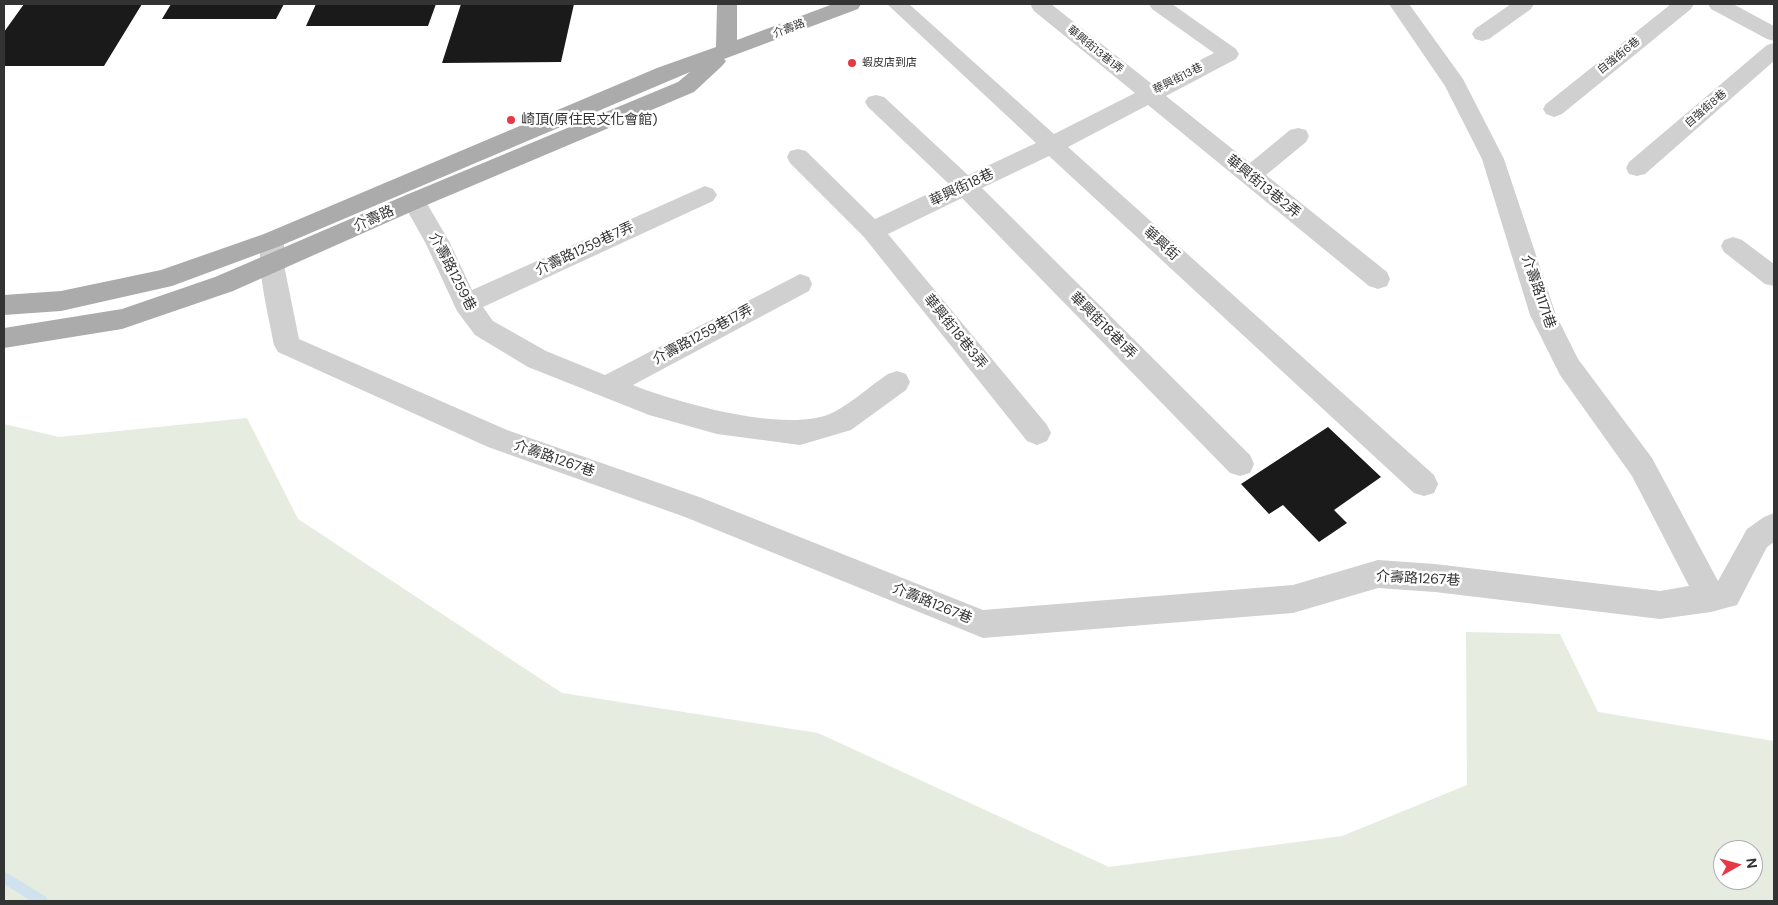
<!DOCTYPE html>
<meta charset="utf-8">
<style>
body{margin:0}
#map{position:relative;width:1778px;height:905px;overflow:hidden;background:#fff;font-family:"DM Sans",sans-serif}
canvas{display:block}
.frame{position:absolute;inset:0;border:5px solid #333;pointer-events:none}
.north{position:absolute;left:1713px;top:840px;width:50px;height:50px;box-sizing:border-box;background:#fff;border:1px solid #adadad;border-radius:50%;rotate:83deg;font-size:14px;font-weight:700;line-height:20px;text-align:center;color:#333}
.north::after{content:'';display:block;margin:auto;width:18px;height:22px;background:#e63946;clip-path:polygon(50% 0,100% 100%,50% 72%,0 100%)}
</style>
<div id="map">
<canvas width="1778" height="905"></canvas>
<div class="frame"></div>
<div class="north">N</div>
</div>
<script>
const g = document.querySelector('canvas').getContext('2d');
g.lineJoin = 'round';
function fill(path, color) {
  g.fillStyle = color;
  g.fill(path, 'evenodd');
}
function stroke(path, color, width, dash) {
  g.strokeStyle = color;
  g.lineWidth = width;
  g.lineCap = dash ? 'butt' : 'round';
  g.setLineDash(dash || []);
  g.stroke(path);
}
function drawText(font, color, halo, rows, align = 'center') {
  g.font = font + ' "DM Sans","Noto Sans TC",sans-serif';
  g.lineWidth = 5;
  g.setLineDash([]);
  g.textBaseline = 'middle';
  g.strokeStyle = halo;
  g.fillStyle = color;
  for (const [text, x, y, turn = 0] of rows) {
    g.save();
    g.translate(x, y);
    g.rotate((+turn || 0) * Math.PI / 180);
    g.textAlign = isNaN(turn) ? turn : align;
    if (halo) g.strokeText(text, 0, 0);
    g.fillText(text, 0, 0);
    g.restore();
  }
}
fill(new Path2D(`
 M247,418l51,101 264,174 256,40 291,134 233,-31 125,-51 -1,-153 94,2 38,78 176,29v160h-1770v-477l55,13zM1723,850h30v30h-30z`), '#e6ecdf');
fill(new Path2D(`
 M4,871l42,26 2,4h-17l-27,-17z`), '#cfe2ee');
fill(new Path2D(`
 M24,4h118l-38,62h-100v-34z
 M171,4h113l-8,15h-114z
 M316,4h120l-8,22h-122z
 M461,4h113l-13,58 -119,1z
 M1328,427l53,50 -47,33 13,13 -28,19 -36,-37 -14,9 -28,-30z`), '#1a1a1a');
fill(new Path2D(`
 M887,4h22l145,130 81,-41 -101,-82 -3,-5 1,-2h19l101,80 62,-31 -62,-44 -3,-5h23l64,45 3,5 -3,5 -70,37 84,67 40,-33 8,-2 8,2 3,6 -3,6 -40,33 121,97 3,7 -3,7 -9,3 -9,-3 -221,-181 -80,42 366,328 4,9 -4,9 -10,3 -10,-3 -365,-337 -67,32 268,267 4,9 -4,9 -10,3 -10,-3 -268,-275 -74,36 159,191 4,8 -4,8 -10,4 -10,-4 -163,-204 -74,-74 -3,-6 3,-6 8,-2 8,2 69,68 74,-35 -81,-77 -3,-5 3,-5 8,-2 8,2 84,78 68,-32z
 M1389,4h20l54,75 41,80 52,156 22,44 74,99 66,123 29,-52 17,-12 10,-4v29l-7,5 -30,58 -26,7 -51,7 -225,-27 -57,-4 -85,25 -310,25 -298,-121 -197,-70 -210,-95 -4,-7c-4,-25 -22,-91 -10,-111l8,-3 8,3 4,6v25l15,74 208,91 195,68 281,112 310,-25 85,-25 57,4 225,27 29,-5 -57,-110 -72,-101 -30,-60 -48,-156 -37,-73z
 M1511,4h23l-3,5 -42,30 -7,2 -7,-2 -3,-5 3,-5z
 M1671,4h23l-3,5 -129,105 -8,3 -8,-3 -3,-5 3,-5z
 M1708,4h25l41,22v15l-7,-2 -56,-30z
 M1774,43v18l-129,113 -8,2 -8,-2 -3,-6 3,-6 138,-117z
 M705,186l8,3 4,6 -4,6 -230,106 10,14 53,30 59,24 195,-101 9,3 3,7 -3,7 -176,94c45,18 157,50 201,27 19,-10 36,-26 54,-38l9,-3 9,3 4,8 -4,8 -55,40 -51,15 -83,-11 -68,-19 -121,-48 -53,-32 -18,-24 -31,-67 -24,-43 4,-6 8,-3 8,3 28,48 22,47z
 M1733,237l9,3 32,24v22l-9,-2 -41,-32 -3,-6 3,-6z`), '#d0d0d0');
fill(new Path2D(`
 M717,4h20v36l96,-36h28l-3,5 -134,50 2,2 -4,5 -28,26 -272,115 -189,84 -111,38 -118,19v-20l118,-19 93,-32 191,-82 272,-113 12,-10 -410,174 -108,40 -111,25 -57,4v-20l57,-4 100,-21 103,-36 393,-166 59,-21z`), '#ababab');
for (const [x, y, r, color] of [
 [852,63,5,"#e63946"],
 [511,120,5,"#e63946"]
]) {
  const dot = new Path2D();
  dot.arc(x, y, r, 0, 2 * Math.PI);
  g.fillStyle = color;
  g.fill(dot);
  stroke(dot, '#fff', 2);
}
drawText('11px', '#333', '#fff', [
 ["介壽路",789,29,-21],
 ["華興街13巷1弄",1095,50,39],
 ["自強街6巷",1619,56,-39],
 ["華興街13巷",1178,79,-27],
 ["自強街8巷",1706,109,-41]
]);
drawText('11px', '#333', '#fff', [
 ["蝦皮店到店",862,63]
], 'left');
drawText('14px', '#333', '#fff', [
 ["崎頂(原住民文化會館)",521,120]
], 'left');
drawText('14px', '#333', '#fff', [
 ["華興街13巷2弄",1263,187,39],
 ["華興街18巷",962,188,-25],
 ["介壽路",374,219,-24],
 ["華興街",1161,244,42],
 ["介壽路1259巷7弄",585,249,-25],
 ["介壽路1259巷",452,272,63],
 ["介壽路1171巷",1538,292,71],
 ["華興街18巷1弄",1103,326,45],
 ["華興街18巷3弄",955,332,51],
 ["介壽路1259巷17弄",703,335,-28],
 ["介壽路1267巷",554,459,19],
 ["介壽路1267巷",1418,579,3],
 ["介壽路1267巷",932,604,22]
]);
</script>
